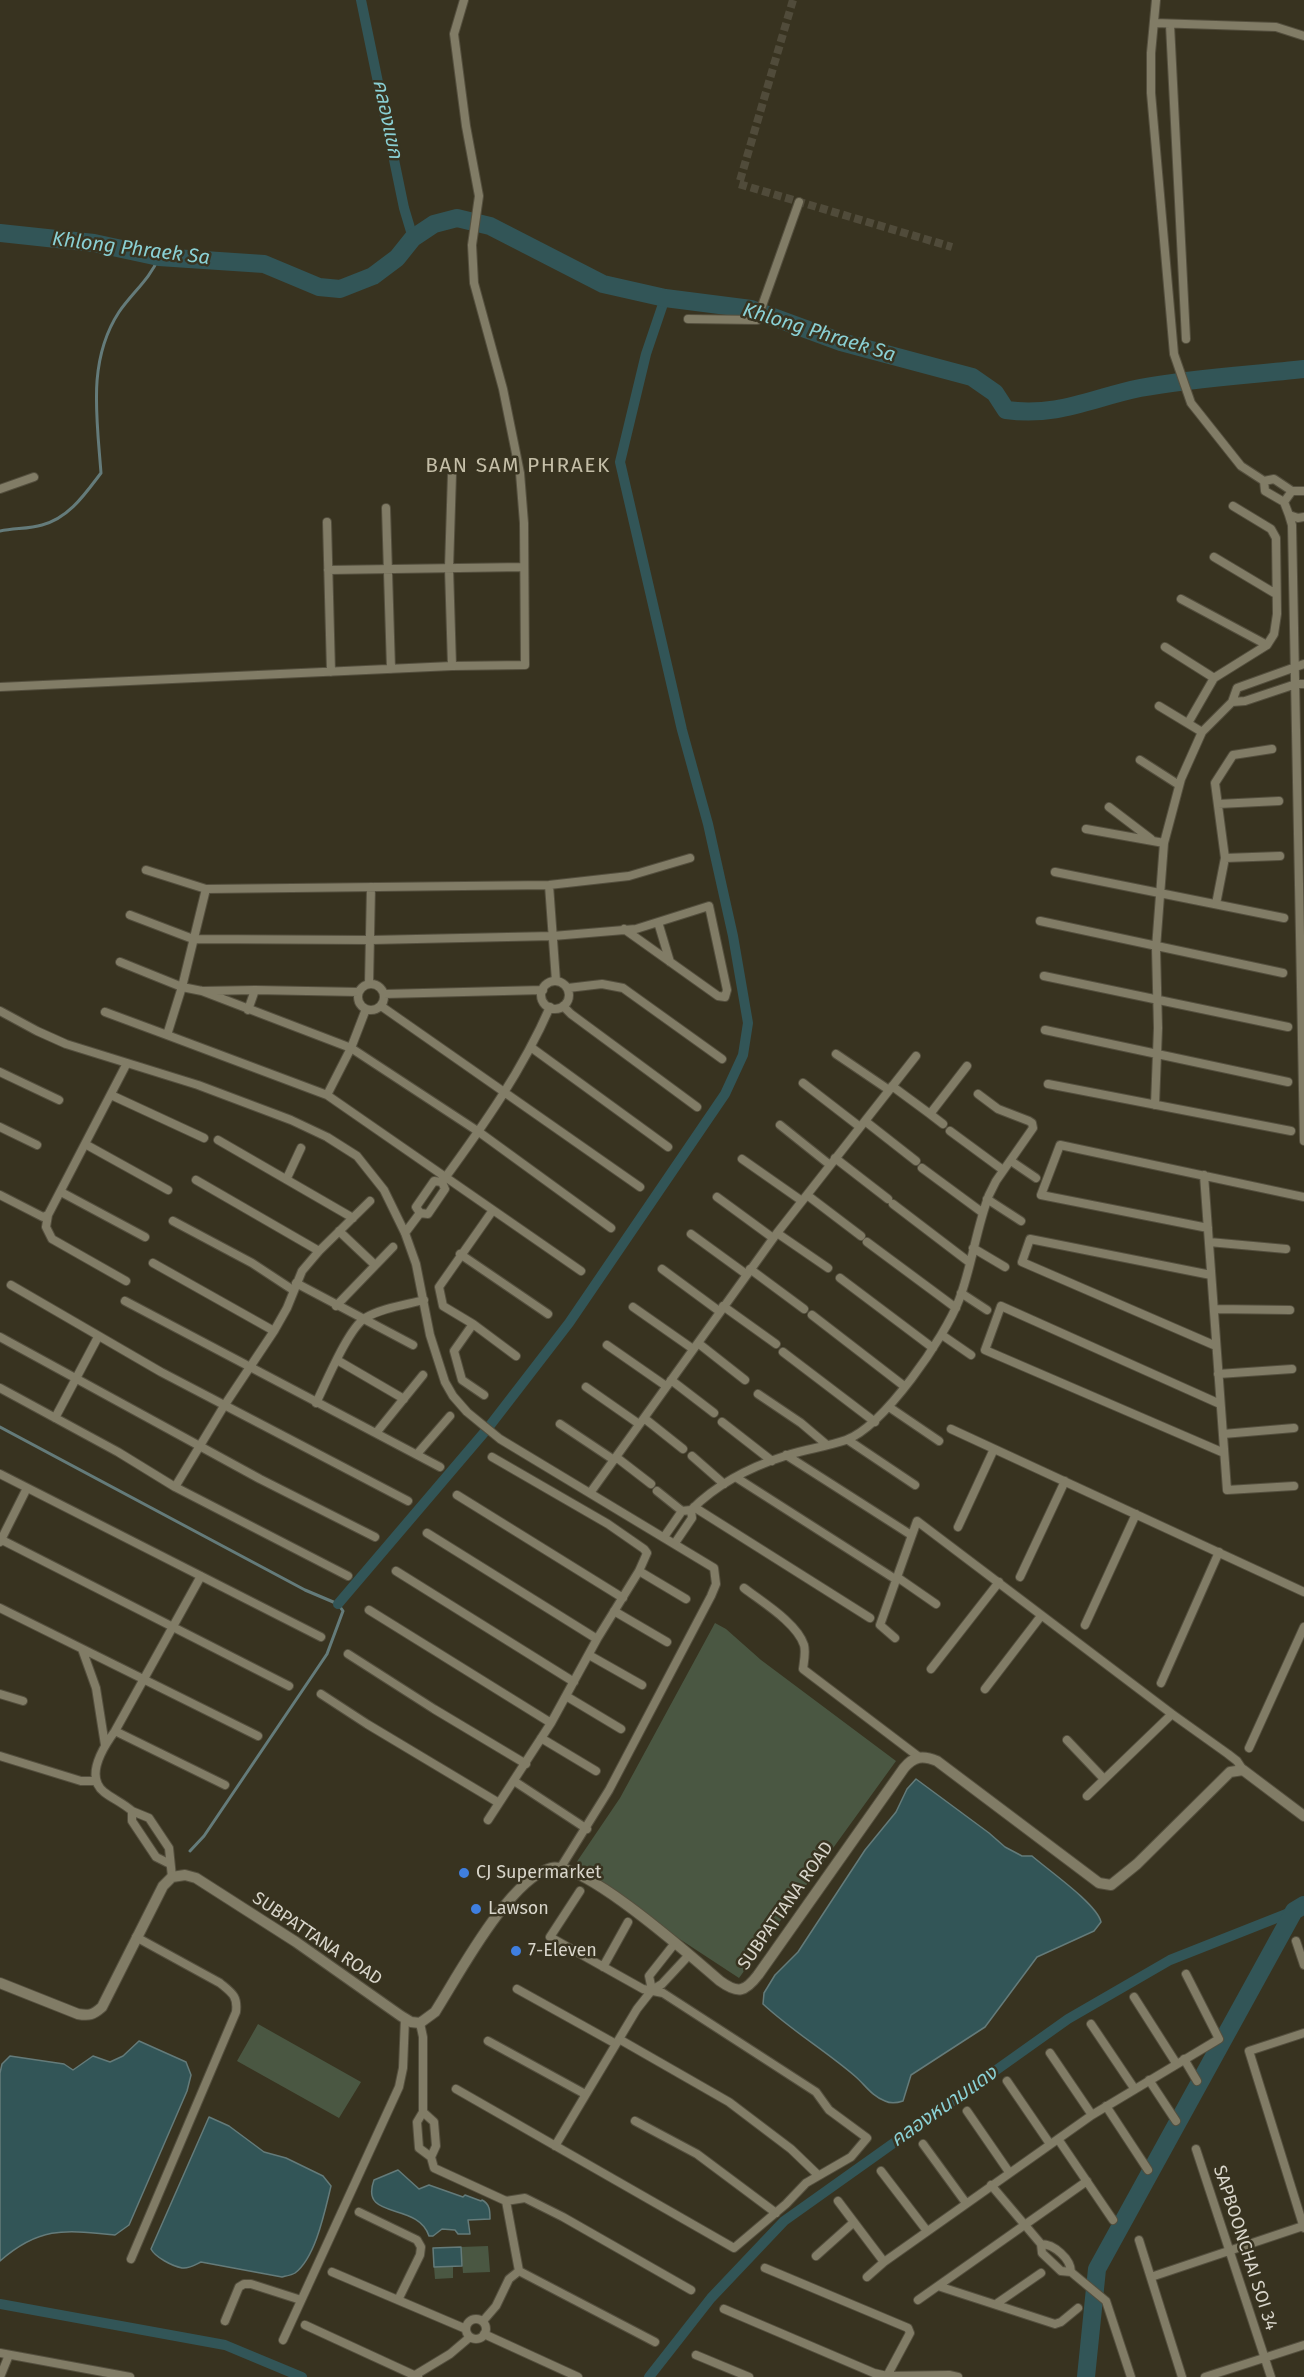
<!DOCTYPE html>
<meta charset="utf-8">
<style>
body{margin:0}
canvas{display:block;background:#383320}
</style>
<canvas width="1304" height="2377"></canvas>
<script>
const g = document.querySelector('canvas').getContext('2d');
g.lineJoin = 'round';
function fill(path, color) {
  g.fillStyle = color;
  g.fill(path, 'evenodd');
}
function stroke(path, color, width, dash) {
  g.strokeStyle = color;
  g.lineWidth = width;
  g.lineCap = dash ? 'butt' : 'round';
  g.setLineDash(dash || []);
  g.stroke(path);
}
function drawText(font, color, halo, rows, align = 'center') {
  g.font = font + ' "Fira Sans","Noto Sans Thai",sans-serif';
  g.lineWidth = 5;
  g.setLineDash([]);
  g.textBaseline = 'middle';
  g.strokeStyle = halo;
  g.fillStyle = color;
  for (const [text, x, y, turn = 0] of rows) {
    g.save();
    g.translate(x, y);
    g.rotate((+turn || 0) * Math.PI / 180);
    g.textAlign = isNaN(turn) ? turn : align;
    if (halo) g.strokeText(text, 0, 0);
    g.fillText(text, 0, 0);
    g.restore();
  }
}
fill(new Path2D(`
 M715,1623l11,6 35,31 135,101 -157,217 -61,-40 -102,-75 44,-65z
 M258,2024l103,58 -22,36 -102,-57z
 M488,2246l2,26 -27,1 -2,-26z
 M453,2266v12l-18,1 -1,-12z`), '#4a5742');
const water = new Path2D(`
 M916,1779l73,54 16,14 17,9h10c16,14 65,48 69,66l-7,9 -57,26 -52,70 -74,48 -8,26c-6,2 -12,3 -18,0 -13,-5 -19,-15 -29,-24 -30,-26 -64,-46 -93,-73l1,-11 11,-18 23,-23 67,-102 31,-38 11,-23z
 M139,2041l47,21 5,13 -4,16 -58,134 -14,10c-50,-5 -75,-9 -115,26v-188l2,-9 8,-8 54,8 9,6 20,-14 17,6 13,-6z
 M209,2117l20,9 35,26 22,6 37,18 8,10c-6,24 -15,71 -36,87 -3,2 -9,3 -13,4l-81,-15c-6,3 -12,7 -19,6 -10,-2 -27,-11 -31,-19z
 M398,2170l21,19 10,-4 34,12 2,-2 16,6 1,-1c8,4 8,11 8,19l-22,1 2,14h-12l-3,-4 -13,-1 -9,7h-4c-11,-35 -70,-15 -55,-56z
 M461,2247l1,19 -28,1 -1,-19z`);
fill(water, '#325557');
stroke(water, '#647b7a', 1.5);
stroke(new Path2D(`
 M0,531c14,-3 29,-2 42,-6 27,-7 43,-31 59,-52 -4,-55 -14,-112 18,-161 13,-19 31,-33 40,-55
 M0,1427l305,163 33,14 5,7 -16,43 -123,182 -14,15`), '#647b7a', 3);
stroke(new Path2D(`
 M361,0l43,208 9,30
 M338,1604l150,-176 81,-105 156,-229 18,-39 5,-32 -15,-87 -25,-112 -26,-94 -62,-268 26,-108 19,-56
 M0,2304l225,41 77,32
 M649,2377l62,-79 73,-77 284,-202 102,-59 124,-49`), '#325557', 10);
stroke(new Path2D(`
 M0,233l94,10 65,14 105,7 55,23 21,2 33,-13 24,-18 16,-20 21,-14 23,-6 33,8 113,58 62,14 86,11 90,33 131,35 23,16 11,17c53,7 85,-12 134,-22 53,-10 110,-13 164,-19
 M1086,2377l11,-108 197,-358 10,-6`), '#325557', 18);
stroke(new Path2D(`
 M793,0l-54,184 213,63`), '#504b3a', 8, [8, 4]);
const minor = new Path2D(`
 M1156,0l-5,53v40l23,261 17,49 50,63 23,15 10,-2 18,12
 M1155,23l121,4 28,9
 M1170,25l16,314
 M688,319l69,1 42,-118
 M1264,481l1,10 19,11
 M0,489l34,-12
 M1304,491h-12l-8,11 5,13 9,3 6,-1
 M386,508l5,161
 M1289,515l3,10 12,616
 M327,522l4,150
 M1214,557l62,37
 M328,570l196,-3
 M1181,599l86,46
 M1165,647l49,31
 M1304,664l-67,24 -5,14 13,-1 51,-17h8
 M452,666l-3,-98 3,-94
 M0,687l452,-21 73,-1 -1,-142 -4,-50 -17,-84 -29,-106 -2,-38 7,-49 -13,-70 -12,-92 10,-34
 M1159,706l43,26
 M1188,723l26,-45 53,-33 7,-11 3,-20 -1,-76 -5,-9 -38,-23
 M1140,760l39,25
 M1218,804l61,-3
 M1109,807l42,32
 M1086,829l78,14
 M1225,858l55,-2
 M146,870l60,19
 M1055,872l229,46
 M549,885l7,96
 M1216,904l9,-46 -10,-75 18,-28 39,-6
 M130,915l63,24 178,1 182,-4 83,-7 73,-23 18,84 -2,7 -7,-1 -94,-67
 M1040,921l243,52
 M658,922l12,40
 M120,962l62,25 20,4 53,-1 104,2
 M1044,976l244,51
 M541 995a14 14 0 1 1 28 0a14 14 0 1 1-28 0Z
 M358 997a13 13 0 1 1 26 0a13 13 0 1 1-26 0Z
 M369,984l2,-97
 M568,988l34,-4 21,4 99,71
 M202,991l149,57 128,84 132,96
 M384,994l159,-4
 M381,1006l259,181
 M563,1006l8,8 126,93
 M248,1010l7,-20
 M0,1011l37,20 29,13 132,41 93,35 36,17 30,19 27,34 21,43 11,31 14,71 15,47 8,14 14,16 33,27 214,129 2,16 -5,12 -102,194 -48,77
 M105,1012l62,23 15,-48 24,-98 343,-4 80,-9 61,-18
 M1045,1030l243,52
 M167,1035l160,60 254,176
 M532,1048l136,99
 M836,1054l53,36
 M0,1072l59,28
 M803,1083l57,44
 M1048,1084l243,47
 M892,1086l38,28 37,-48
 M111,1095l93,43
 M327,1095l24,-47 15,-39
 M1155,1105l3,-77 -2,-80 8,-105 17,-64 21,-47 30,-30
 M930,1114l13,10
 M865,1121l51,40
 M780,1125l50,40
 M0,1127l37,18
 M950,1131l53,39
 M218,1140l135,78
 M85,1144l83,46
 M835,1158l53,41
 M742,1159l60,42
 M1011,1161l25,17
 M922,1168l61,45
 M1204,1175l23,315 67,-4
 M287,1178l14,-30
 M196,1180l123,71
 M61,1192l84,45
 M0,1195l43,22 5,-2 79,-152
 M807,1195l54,41
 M717,1197l56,41
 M987,1199l34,22
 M893,1204l76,58
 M493,1210l-54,77 4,19 30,18 43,32
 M420,1213l-4,-6 18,-26 8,1
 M48,1215l-2,12 6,12 74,42
 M173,1221l79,42 41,27
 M1208,1228l-167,-33 19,-50 244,52
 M339,1231l36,34
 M405,1233l15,-20 8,1 17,-25 -3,-7c41,-56 80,-111 108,-175
 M777,1233l51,35
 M691,1234l55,40
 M867,1242l89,66
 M1209,1242l77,7
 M973,1248l32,19
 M460,1254l88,60
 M153,1263l121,68
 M662,1269l57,42
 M750,1269l54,40
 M1211,1275l-181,-36 -8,23 194,84
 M840,1278l93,70
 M296,1283l117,62
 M11,1285l150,87 247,129
 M961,1293l26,17
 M125,1301l315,166
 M336,1306l57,-59
 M723,1306l53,38
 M633,1307l60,42
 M1214,1309l76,1
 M812,1315l92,71
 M473,1324l-19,27 8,29 22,15
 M942,1335l29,20
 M0,1337l260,142 115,58
 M698,1343l47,37
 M607,1345l59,41
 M783,1352l92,70
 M337,1360l67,39
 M1218,1374l74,-5
 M671,1380l43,33
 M586,1387l53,37
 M0,1388l118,64 57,35 173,89
 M758,1394l43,29 26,22
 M316,1403c10,-20 32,-74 49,-85 17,-10 40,-13 59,-18
 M1220,1404l-219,-98 -16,44 239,103
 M889,1407l50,34
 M55,1418l43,-81
 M644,1418l39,31
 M722,1422l50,39
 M560,1424l54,36
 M951,1429l353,163
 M376,1433l47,-58
 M1223,1434l71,-6
 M848,1440l67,45
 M417,1454l33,-38
 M786,1455l122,78
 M692,1456l32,28
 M616,1457l35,27
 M0,1474l321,163
 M737,1478l155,99
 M175,1487l49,-81 50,-75 13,-23 15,-37 17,-20 51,-50
 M657,1491l25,20
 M590,1493l187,-260 139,-177
 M457,1495l166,103
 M694,1507l176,111
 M958,1527l36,-78
 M427,1533l170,106
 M664,1537l18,-26 9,-1c25,-25 59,-43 94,-54 20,-7 41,-9 61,-16 38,-14 99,-103 113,-140 13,-34 17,-71 30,-105l7,-14 37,-53 -1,-5 -3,-2 -31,-12 -20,-15
 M0,1539l289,147
 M0,1542l27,-54
 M675,1543l17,-25 -1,-8
 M396,1571l178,111
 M639,1571l47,28
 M897,1577l39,27
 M1020,1577l45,-96
 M744,1588c18,14 53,35 60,57 2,7 0,16 -1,24l116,88
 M0,1608l258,128
 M369,1610l182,113
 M614,1611l53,31
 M1085,1625l51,-111
 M895,1638l-15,-13 37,-104 255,193 56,40 9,7 6,9
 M82,1649l14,39 9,57
 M348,1654l86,55 92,55
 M589,1655l53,30
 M931,1669l68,-87
 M1161,1683l58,-131
 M985,1689l56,-73
 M0,1694l23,7
 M321,1694l46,30 132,79
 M566,1696l55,33
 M115,1731l110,54
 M541,1738l55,33
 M1067,1740l37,39
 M1249,1748l55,-121
 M0,1756l81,25h15
 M514,1781l73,48
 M1087,1796l85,-82
 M132,1811c-9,-8 -19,-12 -28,-19 -20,-16 0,-46 11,-61l86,-155
 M488,1820l63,-97 46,-84 42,-68 8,-18 -3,-4 -36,-25 -116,-67
 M170,1864l-14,-7 -24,-36v-10l17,7 20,30 3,29
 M1296,1941l8,24
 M675,1943l-26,33 3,14 10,-6 27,-29
 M603,1967l25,-45
 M517,1989l99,55
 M1134,1997l42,66
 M420,2023l3,14v75l-6,10 2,26 12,9 3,11 72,33
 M1091,2024l43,64
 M1304,2033l-55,18 55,177
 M619,2039l110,63 62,47 27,26
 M488,2041l97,53
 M1050,2053l42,62
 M1184,2059l13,22
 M1149,2080l27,41
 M1007,2081l43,63
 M456,2089l278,159 52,-44 20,-21 45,-26 16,-19 -38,-28 -13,-18 -153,-99 -20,-4 -93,-52 30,-46
 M1106,2106l42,64
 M967,2111l42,61
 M423,2112l11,10 2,24 -5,11
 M635,2121l62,33 79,59
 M1058,2139l55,81
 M923,2144l43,59
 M555,2146l82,-137 15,-19
 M1196,2149l75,228
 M881,2171l46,60
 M991,2185l50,59 1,9 19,18 10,1 35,29 25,76
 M838,2201l46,61 208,-147 127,-76 -33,-65
 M359,2212l58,28 4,7 -1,8 -22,45
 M1139,2240l43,137
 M1041,2244c13,0 30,15 30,28
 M816,2256l38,-34
 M131,2259l105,-247c2,-16 -4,-19 -16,-29l-84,-46
 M765,2268l143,60 2,5 -23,43
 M519,2271l136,71
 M332,2272l134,57
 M867,2277l17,-15
 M1151,2277l152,-51
 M938,2286l117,38 6,-2 17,-14
 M918,2300l169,-119
 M996,2304l45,-31
 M724,2309l150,64 13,3 62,-1 9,2
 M466 2329a10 10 0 1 1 20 0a10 10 0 1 1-20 0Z
 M225,2321l14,-34 5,-3h7l50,16
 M483,2321l13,-15 13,-27 10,-8 -13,-70 19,-3 38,19 128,73
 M305,2325l113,52
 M484,2334l94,43
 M283,2340l116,-253 4,-19 2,-50
 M0,2353l130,24
 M696,2355l53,22
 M0,2377l9,-22
 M412,2377l38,-23 20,-17
 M1205,2377l99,-32`);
const tertiary = new Path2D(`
 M0,1983l78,31c11,2 15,1 24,-7l61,-121 9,-9 13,-2 11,3 100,64 105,74 10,6 9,1 15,-11c23,-36 74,-133 116,-144 33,-8 142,90 169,113 18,13 25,11 38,-6l146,-207c10,-12 19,-13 33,-7l162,122 12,2 26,-21 93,-92 13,-2 61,46`);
stroke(minor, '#544f3e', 10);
stroke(tertiary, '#544f3e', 12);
stroke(minor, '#817c66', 8);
stroke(tertiary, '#817c66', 10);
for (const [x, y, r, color] of [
 [464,1873,6,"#3f7fe0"],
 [476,1909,6,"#3f7fe0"],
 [516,1951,6,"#3f7fe0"]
]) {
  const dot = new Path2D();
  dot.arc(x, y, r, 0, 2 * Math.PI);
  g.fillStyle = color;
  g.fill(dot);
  stroke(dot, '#383320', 2);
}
drawText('18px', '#d8d5ca', '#383320', [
 ["CJ Supermarket",476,1873],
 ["Lawson",488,1909],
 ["7-Eleven",528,1951]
], 'left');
drawText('18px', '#d8d5ca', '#383320', [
 ["SUBPATTANA ROAD",786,1906,-55],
 ["SUBPATTANA ROAD",317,1939,34],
 ["SAPBOONCHAI SOI 34",1245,2248,72]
]);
drawText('italic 20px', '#8ad0d4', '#383320', [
 ["คลองแขก",387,119,78],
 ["Khlong Phraek Sa",131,249,7],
 ["Khlong Phraek Sa",819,333,17],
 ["คลองหนามแดง",944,2107,-35]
]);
g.letterSpacing = '1.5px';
drawText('21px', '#c4bea7', '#383320', [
 ["BAN SAM PHRAEK",518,466]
]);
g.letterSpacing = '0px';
</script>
